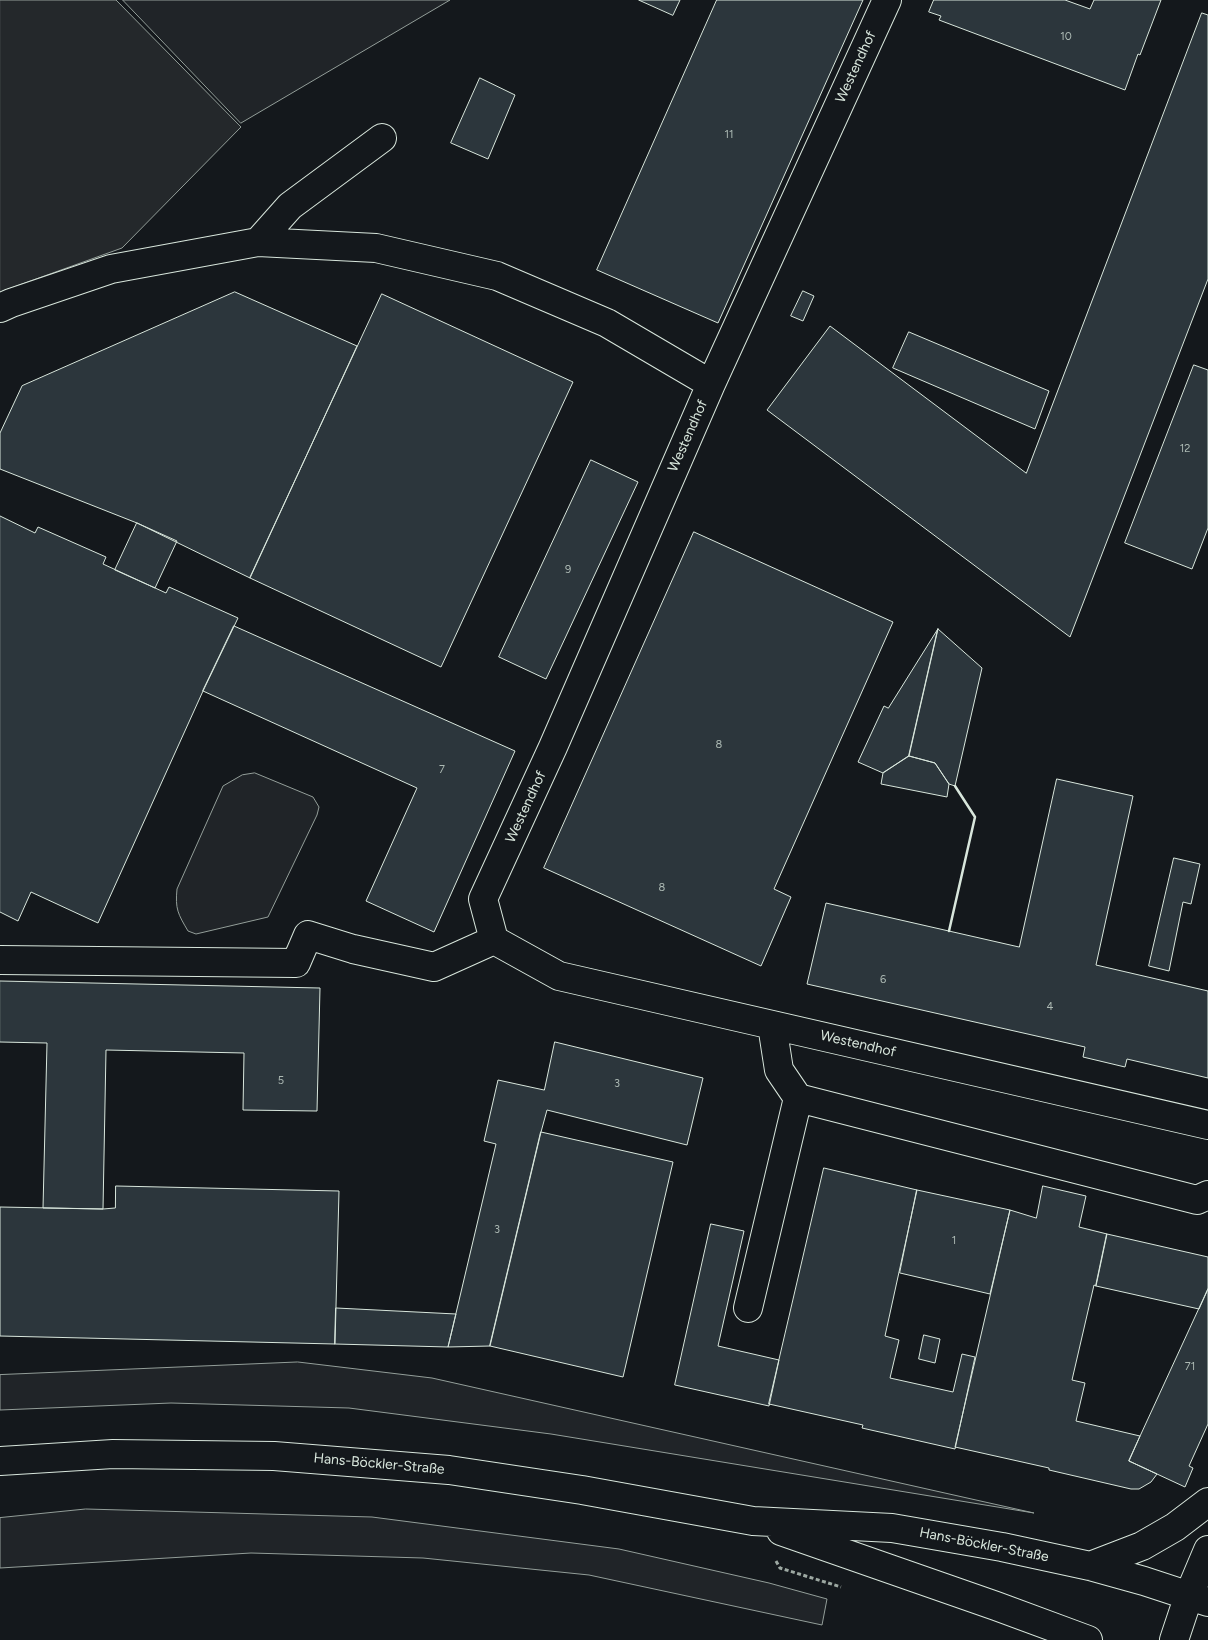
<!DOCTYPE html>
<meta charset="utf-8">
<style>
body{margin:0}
canvas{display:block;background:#14181c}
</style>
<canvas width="1208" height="1640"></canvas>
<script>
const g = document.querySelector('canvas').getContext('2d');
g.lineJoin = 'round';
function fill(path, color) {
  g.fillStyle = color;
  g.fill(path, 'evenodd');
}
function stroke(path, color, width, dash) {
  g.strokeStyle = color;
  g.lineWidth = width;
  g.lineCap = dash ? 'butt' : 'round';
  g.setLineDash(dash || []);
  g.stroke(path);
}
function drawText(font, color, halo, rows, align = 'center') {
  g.font = font + ' Figtree,sans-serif';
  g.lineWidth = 4;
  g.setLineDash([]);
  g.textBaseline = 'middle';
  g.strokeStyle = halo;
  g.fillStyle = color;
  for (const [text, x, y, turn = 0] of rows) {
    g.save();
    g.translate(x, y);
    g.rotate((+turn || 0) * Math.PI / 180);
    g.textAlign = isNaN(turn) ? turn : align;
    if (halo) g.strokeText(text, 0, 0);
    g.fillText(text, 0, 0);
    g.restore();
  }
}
const green = new Path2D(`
 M123,0h327l-209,123z
 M255,773l58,24 6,10 -2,8 -49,102 -72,17 -8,-3c-10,-17 -13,-22 -11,-42l46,-103 19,-11z
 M298,1362l134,16 602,135 -483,-79 -202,-26 -178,-5 -171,7v-35z
 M86,1509l286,8 247,32 150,34 58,16 -5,26 -233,-50 -166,-17 -172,-5 -251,15v-50z`);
fill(green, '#202428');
stroke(green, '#939e99', 1);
const parking = new Path2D(`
 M0,0h116l125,127 -119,121 -122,44z`);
fill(parking, '#24282b');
stroke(parking, '#939e99', 1);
const building = new Path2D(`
 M639,0h41l-7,15z
 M717,0h146l-145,323 -121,-53z
 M934,0h131l25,9 4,-9h67l-21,55 -2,-1 -13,36 -186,-70 2,-4 -12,-4z
 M1202,13l6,2v264l-138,358 -303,-227 63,-84 196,147z
 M480,78l35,17 -27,64 -37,-16z
 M803,291l11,5 -11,25 -12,-5z
 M235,292l122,54 -107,232 -113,-55 -137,-54v-36l22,-47z
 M382,294l191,88 -132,285 -191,-89z
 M909,332l140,59 -14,38 -142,-61z
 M1194,365l14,5v158l-16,41 -67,-26z
 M591,460l47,22 -92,197 -47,-22z
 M0,516l35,17 3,-6 68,30 -3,7 63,29 3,-6 69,31 -35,73 -105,232 -67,-31 -13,29 -18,-9z
 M137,523l40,18 -22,47 -40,-18z
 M694,532l199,90 -119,267 17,8 -30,69 -217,-98z
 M234,626l281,125 -81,181 -68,-31 51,-113 -214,-97z
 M938,629l-29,127 -26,17 -25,-11 26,-56 4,2z
 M938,629l44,39 -27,118 -6,-2 -14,-21 -26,-7z
 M909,756l26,7 14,21 -2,13 -66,-13 2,-11z
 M1057,779l76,17 -37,169 112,26v87l-81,-19 -2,8 -42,-10 2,-10 -278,-63 19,-81 193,44z
 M1174,858l26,6 -9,40 -8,-2 -14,69 -20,-5z
 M0,981l320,7 -3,123 -74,-1 1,-57 -138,-3 -3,159 -60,-1 4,-165 -47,-1z
 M555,1042l148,36 -16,67 -140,-35 -6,22 -51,214 -42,1 48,-203 -12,-3 14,-61 46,10z
 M541,1132l132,30 -50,215 -133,-31z
 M824,1168l93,22 -32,146 14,4 -9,38 63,14 9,-38 13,3 -20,92 -93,-21 1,-3 -94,-21z
 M116,1186l223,5 -4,153 -335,-8v-129l103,2 12,-1z
 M1043,1186l43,10 -7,31 28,7 -11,52 -2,-1 -22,95 13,3 -9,38 64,15 -11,25 28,13 -6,8 -12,7h-8l-82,-19v-2l-94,-21 55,-237 26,8z
 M917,1190l93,20 -20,84 -90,-21z
 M711,1224l33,7 -26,115 61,14 -10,46 -94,-21z
 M1107,1234l101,23v32l-9,20 -103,-23z
 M1208,1289v135l-19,42 4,2 -8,19 -56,-26z
 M336,1308l120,6 -8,33 -113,-3z
 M924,1335l16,4 -5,24 -16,-4z`);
fill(building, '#2c363c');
stroke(building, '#d8e6dc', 1);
const minor = new Path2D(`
 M887,0l-176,384 -158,363 -70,152 11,41 65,36 649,149
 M258,242l118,6 121,28 110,47 104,61
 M0,308l11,-5 100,-34 147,-27 32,-36 92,-68
 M0,960l296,3 12,-28 45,14 81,18 60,-27
 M772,1025l7,45 19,28
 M748,1308l50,-210 399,102 11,-5`);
const major = new Path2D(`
 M0,1461l113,-7 161,2 175,14 133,20 171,31 139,7 110,19 88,19 54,15 64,21
 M781,1531l215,75 92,34
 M1090,1566l52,-20 33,-19 33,-25
 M1174,1640l15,-45 19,-45`);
stroke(minor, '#d8e6dc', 30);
stroke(major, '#d8e6dc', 30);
stroke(new Path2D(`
 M776,1561l4,7 61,19`), '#9da8a2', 3, [4, 2.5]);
stroke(minor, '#14181c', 28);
stroke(major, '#14181c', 28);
stroke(new Path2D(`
 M949,931l26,-114 -20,-31`), '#d8e6dc', 2.5);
drawText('11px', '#adbab4', null, [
 ["10",1066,37],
 ["11",729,135],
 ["12",1185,449],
 ["9",568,570],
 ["8",719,745],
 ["7",442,770],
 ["8",662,888],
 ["6",883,980],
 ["4",1050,1007],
 ["5",281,1081],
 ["3",617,1084],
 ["3",497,1230],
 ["1",954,1241],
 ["71",1190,1367]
]);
drawText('14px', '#d8e6dc', '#14181c', [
 ["Westendhof",856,67,-65],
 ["Westendhof",688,436,-66],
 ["Westendhof",526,807,-65],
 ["Westendhof",858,1044,13],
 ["Hans-Böckler-Straße",379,1464,5],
 ["Hans-Böckler-Straße",984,1545,11]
]);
</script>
